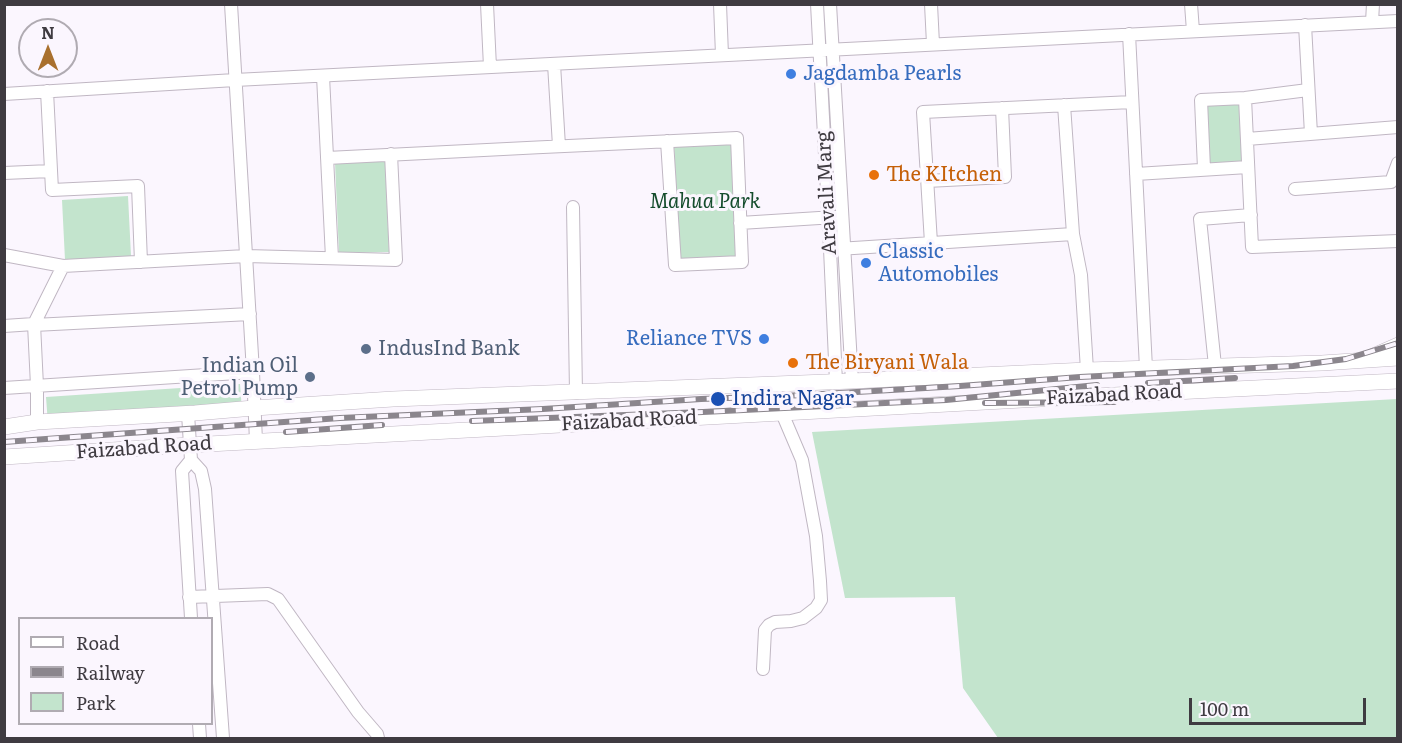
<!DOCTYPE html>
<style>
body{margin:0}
#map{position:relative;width:1402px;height:743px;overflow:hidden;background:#fbf6fe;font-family:Literata,serif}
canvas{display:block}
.frame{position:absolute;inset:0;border:6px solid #3f3b41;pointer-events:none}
.legend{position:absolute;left:18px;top:617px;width:195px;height:108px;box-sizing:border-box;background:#fbf6fe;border:2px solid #b0abb2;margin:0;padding:8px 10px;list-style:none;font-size:18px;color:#3f3b41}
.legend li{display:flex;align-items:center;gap:12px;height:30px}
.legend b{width:30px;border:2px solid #b0abb2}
.north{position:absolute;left:18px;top:18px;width:60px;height:60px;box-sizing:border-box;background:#fbf6fe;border:2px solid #b0abb2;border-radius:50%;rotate:0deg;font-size:16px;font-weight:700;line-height:24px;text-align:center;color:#3f3b41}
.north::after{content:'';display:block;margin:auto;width:21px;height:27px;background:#a9702e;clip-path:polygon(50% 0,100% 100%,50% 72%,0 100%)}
.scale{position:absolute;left:1189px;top:698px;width:177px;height:27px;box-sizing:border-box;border:3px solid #3f3b41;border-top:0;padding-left:8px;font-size:18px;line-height:21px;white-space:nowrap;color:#3f3b41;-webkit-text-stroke:4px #fbf6fe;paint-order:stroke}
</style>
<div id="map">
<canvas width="1402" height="743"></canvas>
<div class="frame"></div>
<ul class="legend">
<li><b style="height:8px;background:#fff"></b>Road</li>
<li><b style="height:8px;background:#8b868d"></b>Railway</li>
<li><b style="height:16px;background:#c3e4cd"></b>Park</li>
</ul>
<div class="north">N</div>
<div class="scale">100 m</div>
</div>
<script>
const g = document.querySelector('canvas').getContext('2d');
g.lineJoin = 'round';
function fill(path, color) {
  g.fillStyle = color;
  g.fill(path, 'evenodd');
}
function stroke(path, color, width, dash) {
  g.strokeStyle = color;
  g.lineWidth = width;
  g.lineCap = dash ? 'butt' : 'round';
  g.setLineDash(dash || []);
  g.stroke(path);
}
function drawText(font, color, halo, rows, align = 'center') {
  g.font = font + ' Literata,serif';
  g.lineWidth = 6;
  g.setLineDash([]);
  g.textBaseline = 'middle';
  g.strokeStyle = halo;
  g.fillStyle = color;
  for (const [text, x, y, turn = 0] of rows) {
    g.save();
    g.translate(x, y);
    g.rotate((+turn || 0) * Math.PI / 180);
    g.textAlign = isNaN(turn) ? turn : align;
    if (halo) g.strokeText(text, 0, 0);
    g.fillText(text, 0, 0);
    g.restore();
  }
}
fill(new Path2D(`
 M1242,102l3,61 -37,1 -3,-60z
 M731,143l5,114 -56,3 -6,-114z
 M385,161l4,91 -50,1 -4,-90z
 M128,196l3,60 -66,4 -3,-60z
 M240,384l2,26 -194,14 -2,-27z
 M1397,399v339h-399l-35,-50 -8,-91 -110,1 -33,-166z`), '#c3e4cd');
const minor = new Path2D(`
 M231,4l22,368 3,69
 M487,4l3,63
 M720,4l2,51
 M817,4l13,245 6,133
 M830,4l22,377
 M931,4l2,40
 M1191,4l2,27
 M1372,22l1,-18
 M1305,25l6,109
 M1129,34l17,334
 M554,64l5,82
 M323,76l9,182
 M47,91l5,99 86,-4 3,76
 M4,94l231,-14 1163,-59
 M1245,98l7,149 146,-6
 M1064,105l9,129 8,41 6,95
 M1247,139l151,-12
 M327,158c137,-7 273,-14 410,-20l5,124 -67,3 -8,-124
 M1204,169l-3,-69 44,-2 63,-8
 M4,173l47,-2
 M1136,174l112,-7
 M927,181l78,-4 -3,-69
 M1295,189l96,-7 7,-19
 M573,207l3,186
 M740,223l95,-6
 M931,243l-8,-131 209,-10
 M838,249l235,-15
 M4,255l59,11 183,-10 150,4 -5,-106
 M34,325l216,-11
 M4,326l30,-2
 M1215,366l-15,-147 51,-4
 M4,388l249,-16
 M188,414l3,46 10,11 4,18 18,249
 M37,422v-36l-3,-62 29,-58
 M191,460l-9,11 9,147
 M189,597l79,-3 10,5 80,113 19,22 1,4
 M763,669l2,-39 4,-5 6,-3 16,-1 12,-3 13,-10 5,-8 -1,-19 -4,-45 -14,-76 -20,-47
 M199,724l1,14`);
const major = new Path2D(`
 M1373,356l25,-11
 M4,427l33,-5 158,-9 59,-5 139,-9 459,-18 235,-11 235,-7 76,-5
 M4,457l186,-12 943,-51 265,-13`);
stroke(minor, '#c0b7c3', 14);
stroke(major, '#c0b7c3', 16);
stroke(minor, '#fff', 12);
stroke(major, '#fff', 15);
const rail = new Path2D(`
 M1148,383l87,-5
 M985,403l129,-1
 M472,421l231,-9 243,-12 151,-15
 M286,432l96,-7
 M4,442l336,-24 203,-9 158,-10 104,-4 155,-9 120,-9 213,-11 53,-7 52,-16`);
stroke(rail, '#8b868d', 6);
stroke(rail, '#fbf6fe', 4, [11]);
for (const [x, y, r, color] of [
 [791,74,6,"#3f7fe0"],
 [874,175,6,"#e8710a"],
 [866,263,6,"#3f7fe0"],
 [764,339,6,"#3f7fe0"],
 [366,349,6,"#5c6f8a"],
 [793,363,6,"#e8710a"],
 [310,377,6,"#5c6f8a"],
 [718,399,8,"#1a4fb4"]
]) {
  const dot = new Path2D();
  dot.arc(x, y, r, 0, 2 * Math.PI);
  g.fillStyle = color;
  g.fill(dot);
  stroke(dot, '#fbf6fe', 2);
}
drawText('20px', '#366cbe', '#fbf6fe', [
 ["Jagdamba Pearls",803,74],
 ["Classic",878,252],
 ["Automobiles",878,275],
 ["Reliance TVS",752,339,"right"]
], 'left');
drawText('20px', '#c56008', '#fbf6fe', [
 ["The KItchen",886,175],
 ["The Biryani Wala",805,363]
], 'left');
drawText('20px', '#3f3b41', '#fbf6fe', [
 ["Aravali Marg",827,193,-93],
 ["Faizabad Road",1114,395,-3],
 ["Faizabad Road",629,421,-3],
 ["Faizabad Road",144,448,-4]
]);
drawText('italic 20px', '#154d2d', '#fbf6fe', [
 ["Mahua Park",705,202]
]);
drawText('20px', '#4e5e75', '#fbf6fe', [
 ["IndusInd Bank",378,349],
 ["Indian Oil",298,366,"right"],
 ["Petrol Pump",298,389,"right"]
], 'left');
drawText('20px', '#164399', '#fbf6fe', [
 ["Indira Nagar",732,399]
], 'left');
</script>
